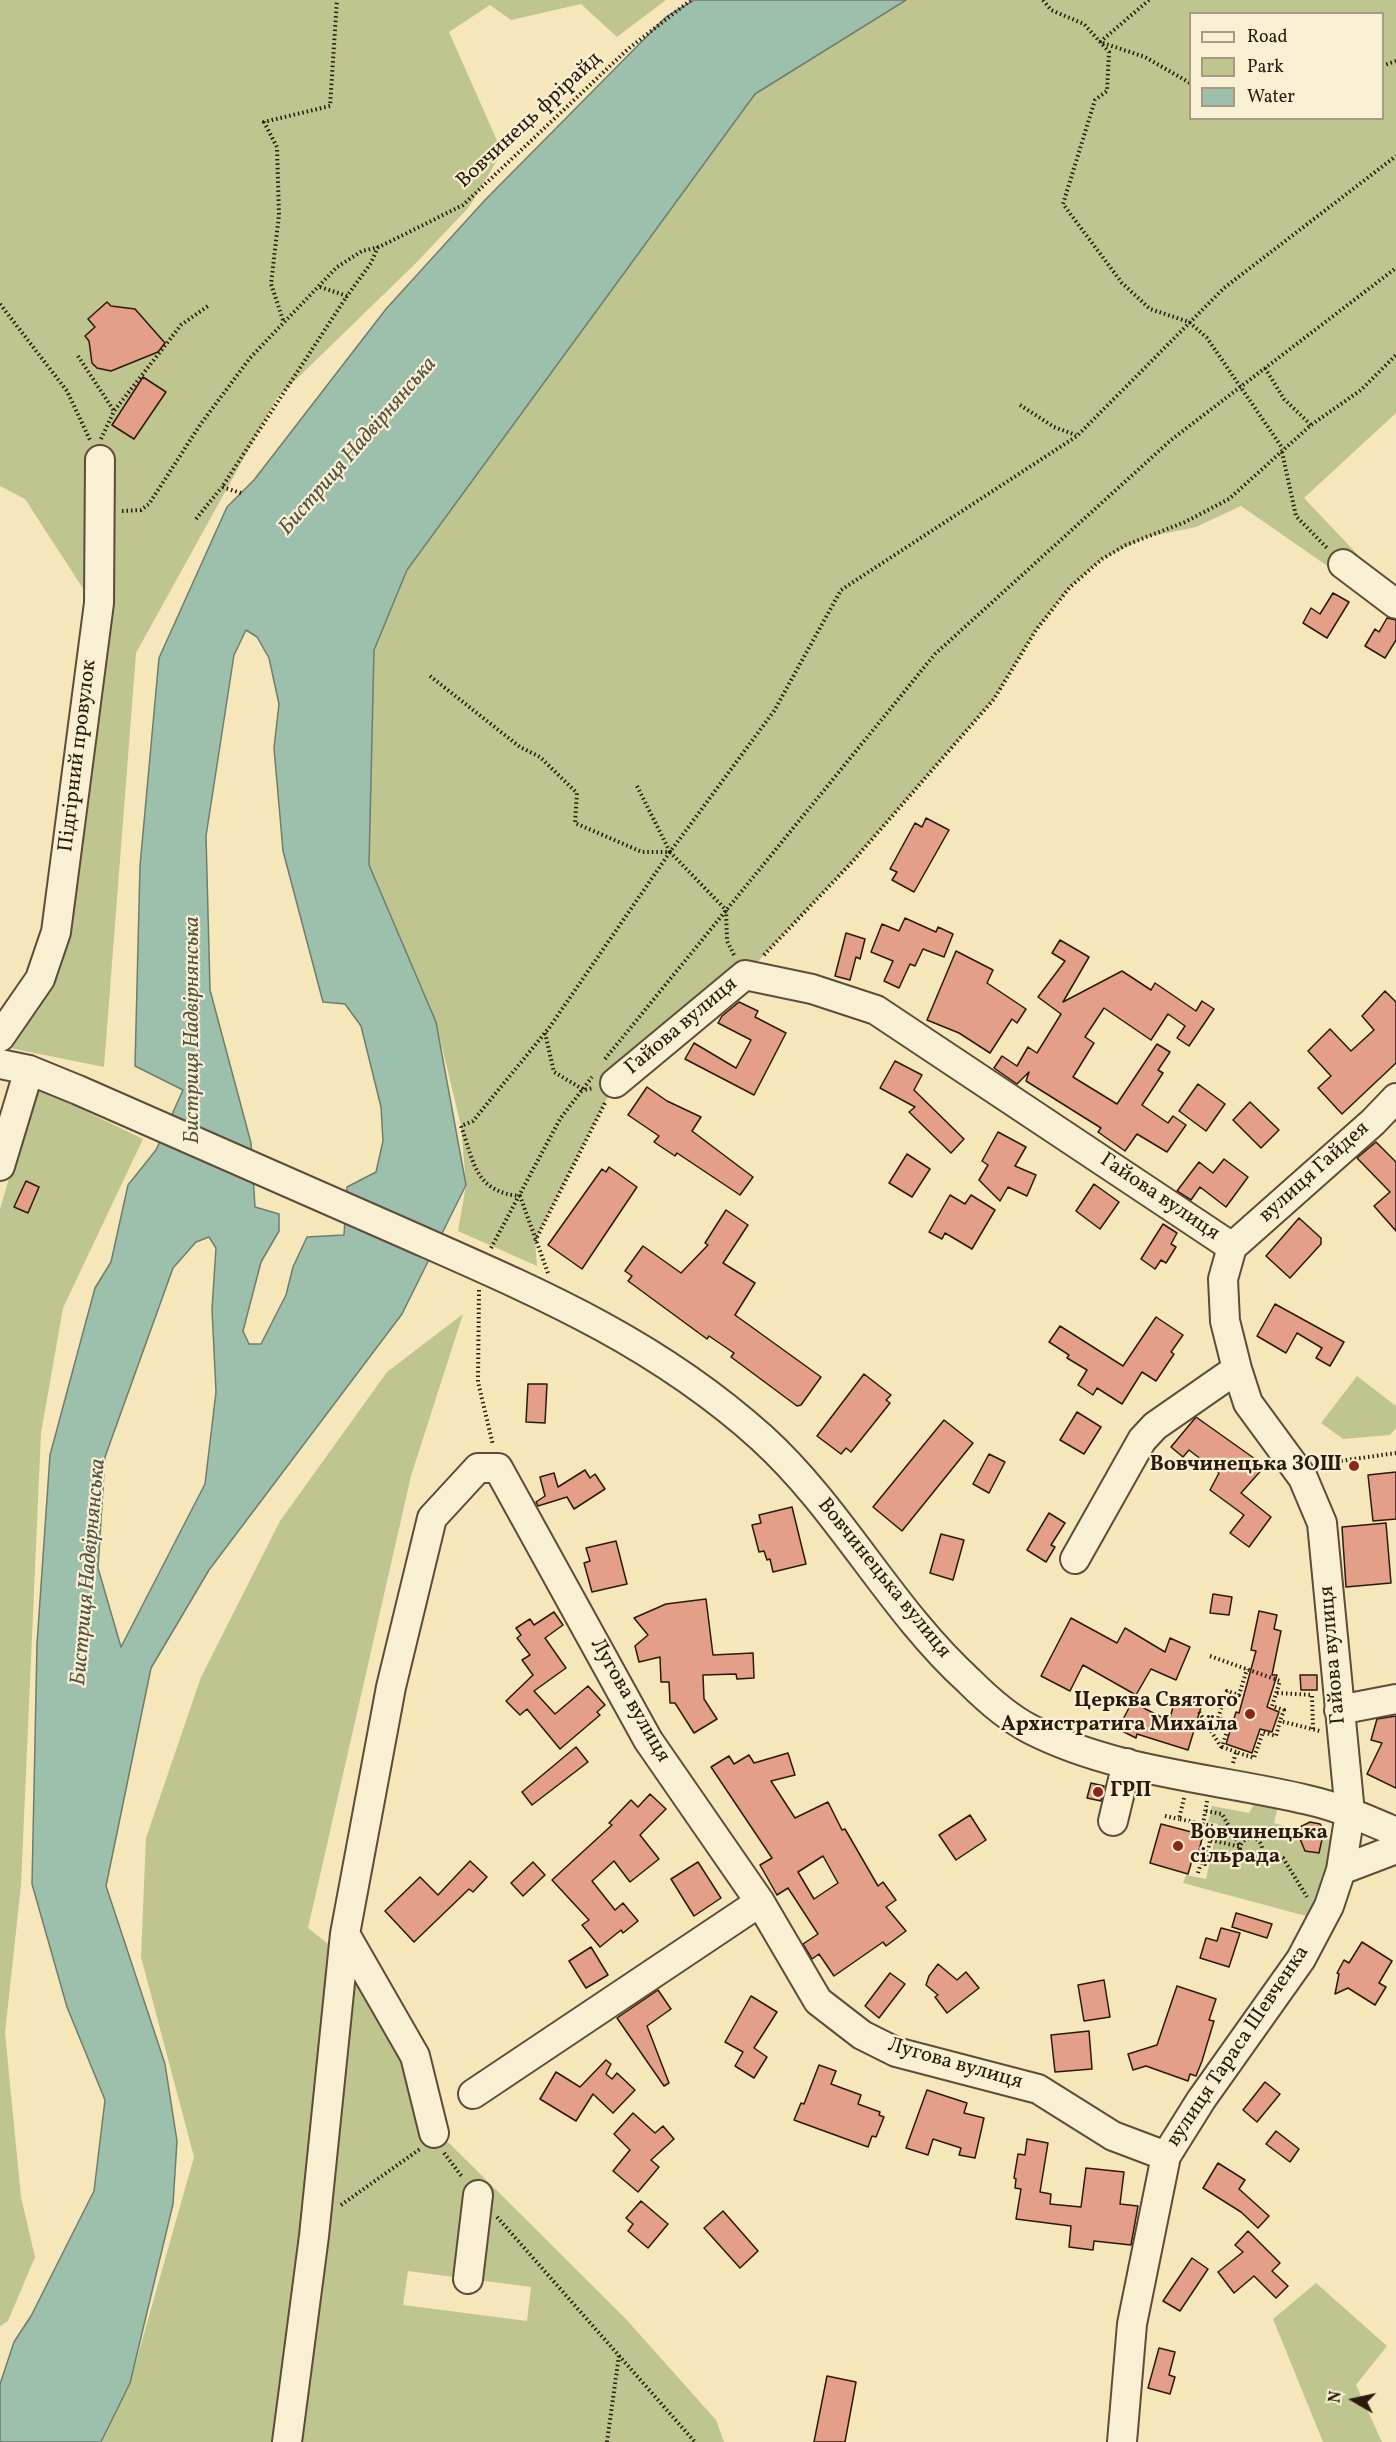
<!DOCTYPE html>
<meta charset="utf-8">
<style>
body{margin:0}
#map{position:relative;width:1396px;height:2442px;overflow:hidden;background:#f6e7ba;font-family:Vollkorn,serif}
canvas{display:block}
.legend{position:absolute;left:1189px;top:12px;width:195px;height:108px;box-sizing:border-box;background:#f9efd2;border:2px solid #a79983;margin:0;padding:8px 10px;list-style:none;font-size:18px;color:#2b190c}
.legend li{display:flex;align-items:center;gap:12px;height:30px}
.legend b{width:30px;border:2px solid #a79983}
.north{position:absolute;left:1324px;top:2370px;width:60px;height:60px;-webkit-text-stroke:4px #f9efd2;paint-order:stroke;rotate:279deg;font-size:16px;font-weight:700;line-height:24px;text-align:center;color:#2b190c}
.north::after{content:'';display:block;margin:auto;width:21px;height:27px;background:#2b190c;clip-path:polygon(50% 0,100% 100%,50% 72%,0 100%)}
</style>
<div id="map">
<canvas width="1396" height="2442"></canvas>
<ul class="legend">
<li><b style="height:8px;background:#f9efd2"></b>Road</li>
<li><b style="height:16px;background:#bec58f"></b>Park</li>
<li><b style="height:16px;background:#9dc0ad"></b>Water</li>
</ul>
<div class="north">N</div>
</div>
<script>
const g = document.querySelector('canvas').getContext('2d');
g.lineJoin = 'round';
function fill(path, color) {
  g.fillStyle = color;
  g.fill(path, 'evenodd');
}
function stroke(path, color, width, dash) {
  g.strokeStyle = color;
  g.lineWidth = width;
  g.lineCap = dash ? 'butt' : 'round';
  g.setLineDash(dash || []);
  g.stroke(path);
}
function drawText(font, color, halo, rows, align = 'center') {
  g.font = font + ' Vollkorn,serif';
  g.lineWidth = 4.5;
  g.setLineDash([]);
  g.textBaseline = 'middle';
  g.strokeStyle = halo;
  g.fillStyle = color;
  for (const [text, x, y, turn = 0] of rows) {
    g.save();
    g.translate(x, y);
    g.rotate((+turn || 0) * Math.PI / 180);
    g.textAlign = isNaN(turn) ? turn : align;
    if (halo) g.strokeText(text, 0, 0);
    g.fillText(text, 0, 0);
    g.restore();
  }
}
fill(new Path2D(`
 M0,0h666l-49,37 -36,-33 -70,16 -21,-15 -41,27 53,120 -33,55 -52,55 -140,136 -141,255 -32,414 -94,-19 50,-82 50,-336 -85,-131 -25,-13z
 M906,0h490v413l-92,85 92,97 -11,11 -144,-100 -45,21 -49,10 -45,22 -32,28 -34,43 -42,69 -141,162 -108,114 -130,108 -80,158 2,25 -79,-35 8,-46 -5,-59 -25,-104 -67,-157 5,-215 33,-79 348,-477zM1190,14h192v104h-192z
 M36,1087l107,52 -80,169 -22,125 -20,452 -16,148 16,164 14,60 -27,64 -8,5v-1117z
 M463,1314l-52,162 -103,452 44,35 49,74 30,95 19,12 175,174 91,102 8,22h-622l28,-59 64,-226 -53,-200 5,-119 55,-161 79,-156 107,-149zM408,2271l123,16 -4,34 -124,-16z
 M1357,1376l39,30v22l-6,7 -47,4 -22,-16z
 M1256,1801l22,5 -4,17 22,6 9,22 14,3 6,-23h2l9,18 -26,68 -127,-34 3,-8 20,4 12,-55 -10,-2 4,-16 37,7z
 M1316,2283l71,63 -31,39 26,57h-59l-50,-123z`), '#bec58f');
const water = new Path2D(`
 M694,0h212l-151,94 -348,476 -33,80 -5,215 67,157 30,163 -64,129 -193,256 -58,98 -45,218 59,178 12,77 -4,63 -43,179 -29,59h-101v-58l14,-42 17,-26 63,-125 11,-91 -38,-93 -35,-123 5,-240 13,-189 45,-167 16,-26 17,-77 28,-35 27,-60 -48,-24 5,-200 19,-208 68,-151 27,-27 132,-171 99,-109 181,-183zM246,630l11,7 12,21 10,46 -5,44 9,103 40,151 22,2 16,22 20,81 2,34 -7,31 -29,15 -3,48 -37,2 -14,30 -7,28 -25,49h-12l-6,-13 18,-69 18,-31v-17l-24,-7 -4,-64 -41,-153 -4,-154 28,-181zM209,1237l7,11 -4,61 4,83 -11,92 -84,163 -23,-79 7,-111 68,-189 23,-26z`);
fill(water, '#9dc0ad');
stroke(water, '#6f7d6d', 1.5);
const building = new Path2D(`
 M107,302l4,4 24,3 30,34 -7,9 -47,19 -14,-3 -5,-5 -3,-22 -4,-5 10,-9 -7,-8z
 M143,377l23,15 -32,47 -22,-14z
 M1333,593l16,9 -22,36 -24,-15 8,-15 9,6z
 M1387,618l9,2v20l-11,18 -20,-12 10,-17 4,3z
 M926,818l23,12 -35,62 -22,-12 5,-8 -7,-3 25,-46 7,4z
 M905,918l31,14 2,-5 15,7 -9,23 -21,-8 -8,17 -5,-2 -11,24 -15,-7 9,-20 -22,-9 11,-28 17,7z
 M846,933l19,6 -5,20 -4,-2 -6,23 -15,-4z
 M1060,940l29,17 -26,45 59,-31 29,19 4,-7 41,28 6,-10 12,8 -25,37 -12,-8 8,-12 -17,-12 -17,26 -47,-32 -19,29 9,6 -21,34 44,27 40,-60 13,8 -12,18 5,3 -21,32 26,18 5,-7 13,9 -19,27 -30,-18 -12,17 -27,-19 3,-4 -75,-47 3,-9 -12,12 -23,-16 8,-12 15,10 11,-19 9,6 24,-39 -23,-17 27,-36 -13,-8z
 M956,951l37,19 -6,13 39,26 -9,14 -5,-4 -22,34 -31,-20 -32,-13z
 M1385,991l11,11v61l-54,51 -24,-26 13,-12 -23,-25 22,-22 21,22 23,-21 -12,-14z
 M739,1002l19,9 -3,6 31,16 -32,62 -69,-36 9,-16 42,25 15,-28 -33,-17 4,-7z
 M895,1061l27,14 -8,15 50,49 -13,14 -42,-41 6,-5 -35,-19z
 M1198,1084l27,20 -19,27 -27,-20z
 M647,1087l20,14 34,16 -9,14 61,46 -13,18 -63,-42 -2,3 -21,-14 5,-6 -31,-21z
 M1250,1102l29,28 -18,18 -28,-28z
 M998,1132l28,15 -11,19 21,9 -9,21 -19,-9 -8,14 -21,-21 9,-15 -6,-4z
 M1376,1142l20,20v69l-22,-25 16,-14 -33,-34z
 M907,1154l23,15 -18,28 -23,-14z
 M1224,1159l24,18 -22,30 -26,-20 -9,13 -14,-9 22,-29 14,11z
 M609,1167l28,20 -55,82 -34,-24 54,-76 4,3z
 M26,1181l13,6 -11,26 -14,-6z
 M1094,1184l25,18 -19,27 -24,-18z
 M950,1195l15,9 6,-9 24,15 -23,39 -27,-16 -3,6 -13,-7z
 M726,1210l22,15 -25,38 32,20 -20,32 86,62 -20,28 -4,1 -66,-49 3,-4 -25,-17 -2,3 -79,-58 4,-5 -7,-5 18,-25 38,27 27,-28 -3,-2z
 M1299,1218l22,20v6l-31,34 -24,-22z
 M1163,1224l14,9 -6,11 5,3 -10,16 -5,-3 -6,9 -14,-10z
 M1275,1304l69,38 -14,24 -14,-8 6,-10 -25,-15 -11,20 -29,-17z
 M1156,1317l27,18 -12,17 3,2 -18,27 -14,-9 -20,32 -25,-16 -4,7 -15,-10 9,-15 -20,-12 2,-3 -20,-13 11,-16 63,40z
 M864,1374l27,21 -5,5 4,3 -39,49 -5,-4 -5,6 -24,-18z
 M528,1384h19l-2,39 -19,-1z
 M1077,1412l24,15 -17,27 -24,-14z
 M1196,1417l69,49 -24,27 30,24 -22,30 -19,-14 14,-18 -34,-25 9,-17 -30,-23 -6,7 -12,-10z
 M944,1420l29,23 -71,88 -29,-24z
 M989,1454l16,8 -16,31 -16,-9z
 M585,1470l5,8 5,-4 10,15 -31,20 -7,-12 -29,9 -2,-4 9,-6 -5,-19 14,-4 4,14z
 M1396,1472v47l-23,2 -5,-46z
 M792,1507l14,57 -33,8 -3,-13 -3,1 -3,-9 -5,1 -7,-27 9,-2 -2,-8z
 M1049,1513l16,10 -14,22 4,2 -9,15 -19,-12z
 M1386,1523l5,60 -45,4 -4,-60z
 M941,1534l23,6 -11,40 -23,-7z
 M616,1541l11,43 -35,8 -8,-29 6,-2 -4,-13z
 M1213,1594l19,3 -3,18 -19,-2z
 M706,1599l7,56 40,-2 1,25 -17,1 -1,-5 -33,1 1,24 13,20 -23,14 -19,-30h-5l-1,-21h-8l-1,-25 -21,5 -4,-16 13,-11 -14,-17 32,-14z
 M1259,1611l18,4 -3,14 7,2 -9,44h5l-10,32 12,5 -7,20 -12,-3 -8,24 -26,-9 10,-32 3,1 17,-62 -5,-1z
 M554,1612l9,13 -18,13 21,30 -32,23 21,23 33,-28 17,19 -8,7 3,3 -40,34 -33,-40 -7,6 -14,-14 27,-26 -11,-15 8,-5 -13,-17 4,-3 -5,-7 14,-9 4,6z
 M1071,1618l46,25 8,-15 40,24 5,-14 20,9 -14,33 -25,-11 -15,26 -53,-30 -13,26 -29,-15z
 M1300,1675h17v15h-16z
 M1176,1697l26,7 -14,46 -51,-16 -1,4 -18,-9 14,-27 37,19z
 M1396,1716v72l-29,-14 15,-31 -11,-3 6,-21z
 M576,1747l12,15 -56,43 -10,-13z
 M788,1753l7,22 -24,6 24,37 33,-16 14,28 3,-1 33,57 5,-4 13,18 -10,7 20,24 -20,15 -3,-4 -49,34 -15,-22 -7,5 -9,-15 15,-10 -30,-46 -11,7 -17,-30 12,-7 -61,-91 18,-11 5,8 15,-9 5,8zM823,1856l15,27 -24,16 -16,-27z
 M1091,1783l13,3 -3,15 -14,-3z
 M650,1794l16,15 -26,26 19,24 -29,23 -16,-21 -22,20 23,29 8,-7 15,18 -15,12 -2,-3 -21,17 -18,-22 7,-5 -37,-40 60,-55 -3,-2 22,-23 7,7z
 M970,1815l16,25 -30,20 -17,-25z
 M1310,1822l10,2 4,6 -5,23 -14,-2 -9,-22z
 M1161,1824l42,11 -6,23 -4,-1 -5,17 -38,-11z
 M470,1861l17,16 -14,15 -4,-3 -55,53 -29,-31 35,-34 18,18z
 M533,1862l12,13 -22,21 -12,-13z
 M698,1862l23,36 -27,18 -23,-37z
 M1236,1913l36,11 -5,14 -35,-11z
 M1221,1928l19,5 -11,34 -29,-9 6,-20 11,3z
 M1362,1942l30,19 -13,22 7,4 -11,18 -27,-17 -13,6 4,-20 -2,-1 7,-13 5,3z
 M591,1947l17,28 -22,13 -17,-27z
 M938,1964l19,16 9,-8 13,16 -32,25 -12,-16 3,-2 -12,-10 3,-9z
 M890,1973l15,11 -26,34 -14,-12z
 M1104,1980l6,37 -26,4 -6,-36z
 M1177,1986l39,13 -7,21 5,1 -12,40 -6,15 -6,-2 -2,7 -42,-15 -13,4 -5,-16 29,-9z
 M658,1990l13,19 -24,17 22,57 -5,3 -47,-68z
 M751,1996l26,16 -23,36 13,9 -13,21 -19,-12 8,-14 -18,-10z
 M1089,2031l3,38 -37,3 -4,-37z
 M606,2060l5,4 -5,10 6,5 5,-6 18,17 -22,23 -20,-19 -17,27 -36,-22 16,-27 24,15z
 M819,2065l17,6 -5,13 30,11 -3,9 22,8 -1,3 5,2 -8,20 -4,-1 -4,11 -74,-27 7,-17 3,1z
 M1265,2082l15,12 -23,28 -14,-12z
 M927,2090l40,13 -3,10 20,5 -9,40 -16,-3 2,-7 -28,-9 -5,16 -22,-7z
 M633,2113l22,20 8,-7 11,13 -23,21 8,7 -21,25 -25,-21 17,-21 -16,-16z
 M1276,2131l23,18 -9,13 -24,-18z
 M1027,2139l21,4 -8,49 11,2 -1,10 31,3 5,-39 38,4 -4,32 18,2 -7,39 -37,-4 -1,9 -24,-3 2,-21 -55,-7 5,-30 -6,-1 1,-9 -2,-1 4,-24 7,1z
 M1218,2163l27,17 -6,9 30,27 -11,12 -17,-16 -38,-24z
 M641,2201l27,23 -20,24 -20,-17 5,-7 -7,-6z
 M723,2211l35,40 -18,17 -36,-40z
 M1248,2231l32,32 -8,8 16,15 -12,12 -22,-22 -20,17 -16,-21 25,-20 -8,-7z
 M1192,2258l16,11 -28,42 -17,-10z
 M1159,2348l16,4 -6,23 6,2 -5,17 -22,-6z
 M827,2376l29,6 -11,60h-31z`);
fill(building, '#e39f87');
stroke(building, '#2b190c', 1.5);
const minor = new Path2D(`
 M1343,564l53,40
 M0,1037l40,-58 16,-47 43,-329 1,-143
 M0,1064l29,6 49,20c107,47 214,94 321,141 133,59 253,108 363,207 79,72 128,171 207,243 18,18 38,36 61,48 86,44 186,49 278,71 31,7 60,20 88,32
 M615,1083l130,-108 67,14 64,21 356,237 -9,32 2,42 12,48 11,34 55,75 19,45 28,290 -9,57 -12,36 -28,53 -100,141 -35,56 -34,168 -10,118
 M0,1166l29,-96
 M1232,1247l141,-125 23,-24
 M1075,1559l67,-119 13,-14 82,-57
 M1339,1710l57,-11
 M1113,1821l14,-58
 M1341,1870l55,-21
 M345,1934l70,122 19,77
 M473,2094l287,-192
 M468,2279l10,-84
 M287,2442l27,-206 31,-302 46,-247 41,-169 46,-50h20l150,272 112,162 58,99 44,34 34,17 142,37 75,47 53,20`);
stroke(minor, '#5e4c38', 32);
stroke(new Path2D(`
 M1043,0l8,10 33,14 25,28 -2,39 -12,9 -32,104 59,79 28,26 39,13 18,16 76,111
 M1149,0l-49,42 45,15 45,26
 M1382,66l14,-5
 M320,287l27,9 24,-33 7,-16
 M0,304l67,87 23,49
 M283,320l-12,-36 8,-69 -2,-68 -13,-25 66,-16 7,-106
 M78,356l36,55
 M1265,368l19,31 27,26
 M1020,405l34,22 22,8
 M101,439l13,-28 67,-86 27,-19
 M1282,452l14,64 31,32
 M241,493l-19,-6 125,-191
 M122,511l19,-1 8,-6 51,-79 50,-67 87,-91 25,-16 17,-4 84,-42 165,-156 63,-49
 M196,519l26,-32
 M430,676l90,71 20,10 37,36 -2,30 67,29h27
 M637,786l33,66
 M734,955l-7,-14 -1,-31 -56,-58 104,-141 67,-121 236,-154 147,-148 172,-132
 M764,955l89,-94 141,-162 42,-69 34,-43 32,-28 24,-14 59,-23 44,-23 82,-74 50,-35 35,-35
 M545,1033l9,39 30,18 9,-2
 M605,1059l330,-405 236,-214 225,-172
 M535,1241l70,-138
 M491,1248l69,-129 32,-42
 M548,1273l-28,-77c-45,-4 -46,-34 -59,-70l12,-5 76,-93 121,-176
 M479,1290l-1,92 15,63
 M1319,1464l77,-11
 M1210,1656l70,25 -8,25 12,4 -4,11
 M1277,1693l35,2 1,34
 M1199,1712l22,35
 M1236,1752l-14,-5 8,-25 -12,-4 9,-27 12,4 8,-26
 M1233,1763l3,-11 18,6 9,-26 13,4 4,-15 40,10
 M1184,1798l-5,21 24,5
 M1206,1811l16,3 18,32
 M1165,1816l14,3
 M1240 1849a11 11 0 1 1 22 0a11 11 0 1 1-22 0Z
 M1211,1840l30,7
 M1261,1852l22,6 24,39
 M1198,1873l3,-10 4,1 8,-38 -10,-2 4,-23
 M444,2153l19,25
 M341,2205l79,-56
 M497,2217l198,225
 M607,2442l12,-87`), '#2b190c', 4, [1.5, 3]);
stroke(minor, '#f9efd2', 28);
for (const [x, y, r, color] of [
 [1354,1466,6,"#8f2418"],
 [1250,1714,6,"#8f2418"],
 [1098,1792,6,"#8f2418"],
 [1178,1846,6,"#8f2418"]
]) {
  const dot = new Path2D();
  dot.arc(x, y, r, 0, 2 * Math.PI);
  g.fillStyle = color;
  g.fill(dot);
  stroke(dot, '#f9efd2', 2);
}
drawText('21px', '#2b190c', '#f9efd2', [
 ["Вовчинець фрірайд",530,121,-43],
 ["Підгірний провулок",79,756,-83],
 ["Гайова вулиця",682,1027,-40],
 ["вулиця Гайдея",1315,1173,-42],
 ["Гайова вулиця",1159,1198,34],
 ["Вовчинецька вулиця",883,1579,51],
 ["Гайова вулиця",1334,1655,-95],
 ["Лугова вулиця",629,1701,60],
 ["вулиця Тараса Шевченка",1239,2047,-56],
 ["Лугова вулиця",955,2065,16]
]);
drawText('bold 21px', '#2b190c', '#f9efd2', [
 ["Вовчинецька ЗОШ",1342,1466],
 ["Церква Святого",1238,1702],
 ["Архистратига Михаїла",1238,1726],
 ["ГРП",1110,1792,"left"],
 ["Вовчинецька",1190,1834,"left"],
 ["сільрада",1190,1858,"left"]
], 'right');
drawText('italic 22px', '#535344', '#f9efd2', [
 ["Бистриця Надвірнянська",359,447,-49],
 ["Бистриця Надвірнянська",194,1030,-90],
 ["Бистриця Надвірнянська",90,1572,-85]
]);
</script>
